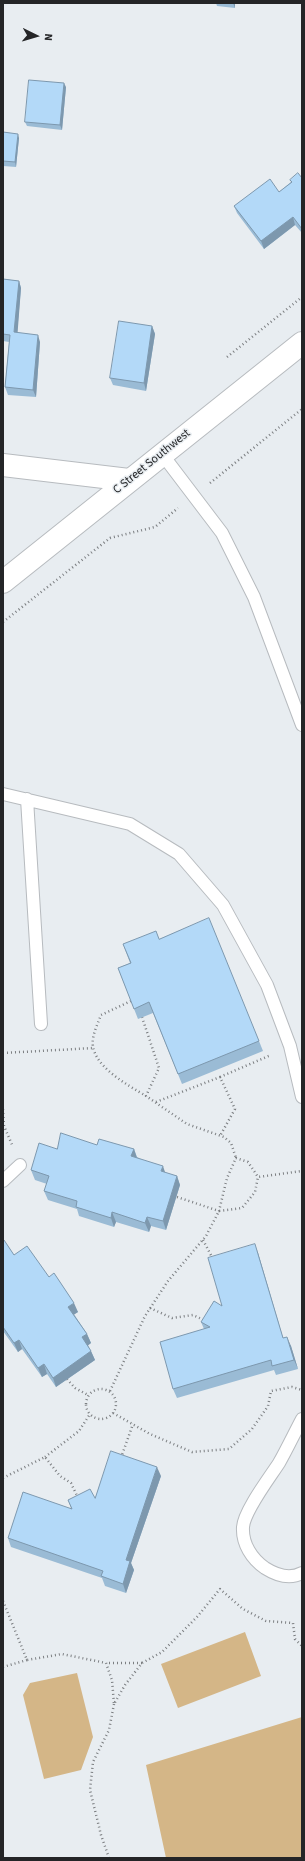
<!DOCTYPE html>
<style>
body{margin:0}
#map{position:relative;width:305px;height:1861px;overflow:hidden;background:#e8edf1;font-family:"Source Sans 3",sans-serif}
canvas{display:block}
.frame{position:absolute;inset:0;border:4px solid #242527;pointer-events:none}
.north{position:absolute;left:16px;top:16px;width:40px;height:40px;-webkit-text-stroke:3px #e8edf1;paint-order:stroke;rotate:95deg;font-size:11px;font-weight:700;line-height:16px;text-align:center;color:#242527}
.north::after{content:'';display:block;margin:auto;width:14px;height:18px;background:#242527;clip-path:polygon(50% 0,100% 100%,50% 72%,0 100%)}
</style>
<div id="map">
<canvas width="305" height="1861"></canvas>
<div class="frame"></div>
<div class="north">N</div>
</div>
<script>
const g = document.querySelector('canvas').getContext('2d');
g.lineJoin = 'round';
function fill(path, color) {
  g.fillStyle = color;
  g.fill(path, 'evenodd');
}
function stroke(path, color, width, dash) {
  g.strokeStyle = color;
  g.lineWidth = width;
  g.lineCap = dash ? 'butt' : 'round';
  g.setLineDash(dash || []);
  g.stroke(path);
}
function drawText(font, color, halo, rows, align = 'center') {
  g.font = font + ' "Source Sans 3",sans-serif';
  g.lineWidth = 3;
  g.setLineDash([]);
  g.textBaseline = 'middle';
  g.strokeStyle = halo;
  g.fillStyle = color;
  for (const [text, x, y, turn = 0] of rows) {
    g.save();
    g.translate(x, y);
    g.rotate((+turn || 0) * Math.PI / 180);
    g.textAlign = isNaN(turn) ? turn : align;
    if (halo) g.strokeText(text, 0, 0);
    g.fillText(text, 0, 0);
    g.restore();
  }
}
fill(new Path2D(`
 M245,1632l16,44 -83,32 -17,-44z
 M77,1673l16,64 -12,33 -37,9 -21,-84 7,-12z
 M302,1717v141h-136l-20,-93z`), '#d4b687');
const lane = new Path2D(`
 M162,454l60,79 32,64 48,128
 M3,794l127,30 49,30 44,51 44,80 23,61 12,51
 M27,799l14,225
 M3,1181l17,-16
 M302,1419c-8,15 -15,30 -23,44 -9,14 -35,48 -36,64 -1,17 9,32 22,41 11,7 24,12 37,5`);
const street = new Path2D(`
 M3,465l126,15`);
const secondary = new Path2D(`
 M3,582l299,-239`);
stroke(lane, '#b7bbbf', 14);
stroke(street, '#b7bbbf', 24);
stroke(secondary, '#b7bbbf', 24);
stroke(new Path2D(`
 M227,357l75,-60
 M210,483l92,-74
 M3,622l107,-84 45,-11 23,-19
 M131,1001l-30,14c-3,8 -7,16 -8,24 -4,26 35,46 53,57
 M142,1017l17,51 -13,28 41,28 37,13 7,6 5,15
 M3,1053l91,-5
 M220,1077l51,-22
 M156,1102l64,-25 15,32 -15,27
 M3,1109l1,17 9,21
 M177,1197l42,14 8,-33 9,-20 12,4 10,15
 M203,1240l10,19
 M150,1308l22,10 21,-3 13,6
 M67,1379l8,9 13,7
 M86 1404a15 15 0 1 1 30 0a15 15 0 1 1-30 0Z
 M110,1391l35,-75 23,-35 38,-45 13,-25 23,-3 13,-16 3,-15 44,-6
 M113,1413l37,21 42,18 37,-3 23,-20 16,-23 3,-15 21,-4 10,3
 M45,1457l34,-26 11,-17
 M121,1458l12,-34
 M3,1478l42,-21 15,19 11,7 7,15
 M3,1601l24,59 35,-6 44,9
 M142,1663h-36l6,17 2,24 11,-19 17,-22 20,-11 35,-35 23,-28 23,20 23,12 27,2 2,16 7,7
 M3,1667l24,-7
 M109,1858l-8,-23 -11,-45 3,-28 16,-32 5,-26`), '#7c7f82', 2.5, [1, 3]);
stroke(lane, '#fff', 12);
stroke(street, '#fff', 22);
stroke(secondary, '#fff', 22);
fill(new Path2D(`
 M216,3h19v5l-18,-2z
 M66,87l-4,43 -35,-4 -2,-4z
 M3,132l16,6 -3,29 -13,-1z
 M302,178v55l-7,-8 -31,24 -27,-36 -3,-7 45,-14 12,-10 -1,-2z
 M3,279l16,2 2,7 -4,45 23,9 -4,55 -28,-2 -3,-8 4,-45 -6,-1z
 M152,326l3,8 -9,57 -33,-6 -3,-7z
 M159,939l100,102 4,10 -81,33 -29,-71 -15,6 -20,-51 12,-5 -7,-19z
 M97,1145l37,4 3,8 28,16 12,3 3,9 -14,45 -15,-4 -2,6 -33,-10 -2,5 -35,-11 -2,-7 -29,-9 -4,-9 3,-7 -12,-4 -4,-10 26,-21z
 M3,1240l11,15 35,22 29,35 -4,2 13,20 4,9 -3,2 7,15 -39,27 -9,-13 -5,3 -20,-28 -4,3 -15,-21z
 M258,1253l25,85 8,8 7,23 -22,6 -2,-5 -97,28 -4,-9 31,-60 -3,-7 21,-16z
 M161,1476l-30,87 3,7 -8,23 -21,-7 -3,-8 -91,-31 -3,-9 63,-30 -3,-8 27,-2z`), '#9abbd5');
fill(new Path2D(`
 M233,3h2v5z
 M64,83l2,4 -4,43 -2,-5z
 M18,134l1,4 -3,29 -1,-5z
 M293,217l2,8 -31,24 -3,-8z
 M19,281l2,7 -4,52 -3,-8z
 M152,326l3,8 -9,57 -2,-8z
 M38,335l2,7 -4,55 -3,-7z
 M134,1149l3,9 -6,-2z
 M163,1166l3,9 -5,-4z
 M177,1176l3,9 -14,45 -3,-9z
 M112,1212l4,10 -2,5 -3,-9z
 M147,1217l4,9 -2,6 -4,-9z
 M255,1244l3,9 28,95 -3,-10z
 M74,1303l4,9 -6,4 -4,-9z
 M87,1334l4,9 -5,4 -4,-10z
 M287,1337l4,9 7,23 -4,-9z
 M19,1340l3,9 -4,3 -4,-9z
 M91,1351l4,9 -39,27 -3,-9z
 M44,1364l3,10 -5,3 -4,-9z
 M157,1467l4,9 -30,87 3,7 -8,23 -3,-9 3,-24z`), '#7d98ae');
const building = new Path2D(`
 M29,80l35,3 -4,42 -35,-3z
 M3,132l15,2 -3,28 -12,-1z
 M298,173l4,5v51l-9,-12 -32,24 -27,-35 36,-27 9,13 13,-10 -2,-2z
 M3,279l16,2 -5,51 24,3 -5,55 -28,-3 5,-52 -7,-1z
 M119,321l33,5 -8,57 -34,-5z
 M209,918l50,123 -81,33 -29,-72 -15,7 -16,-41 13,-5 -8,-19 33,-13 3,8z
 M61,1133l36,12 2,-6 35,10 -3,7 32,10 -2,5 16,5 -14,45 -16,-4 -2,6 -33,-11 -1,6 -35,-11 1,-6 -33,-10 5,-15 -18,-6 8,-27 18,6z
 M3,1240h1l10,15 13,-9 22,31 5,-4 20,30 -6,4 19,27 -5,3 9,14 -38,27 -9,-14 -6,4 -19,-28 -5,3 -11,-16z
 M255,1244l28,94 4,-1 7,23 -22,6 -1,-6 -98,29 -13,-47 50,-15 -9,-5 13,-21 8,5 -14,-48z
 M111,1451l46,16 -31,93 4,1 -7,23 -22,-8 2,-5 -95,-33 15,-46 49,17 -4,-9 22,-11 5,9z`);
fill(building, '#b3d9f8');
stroke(building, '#7d98ae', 1);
drawText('12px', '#242527', '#e8edf1', [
 ["C Street Southwest",152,462,-39]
]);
</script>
